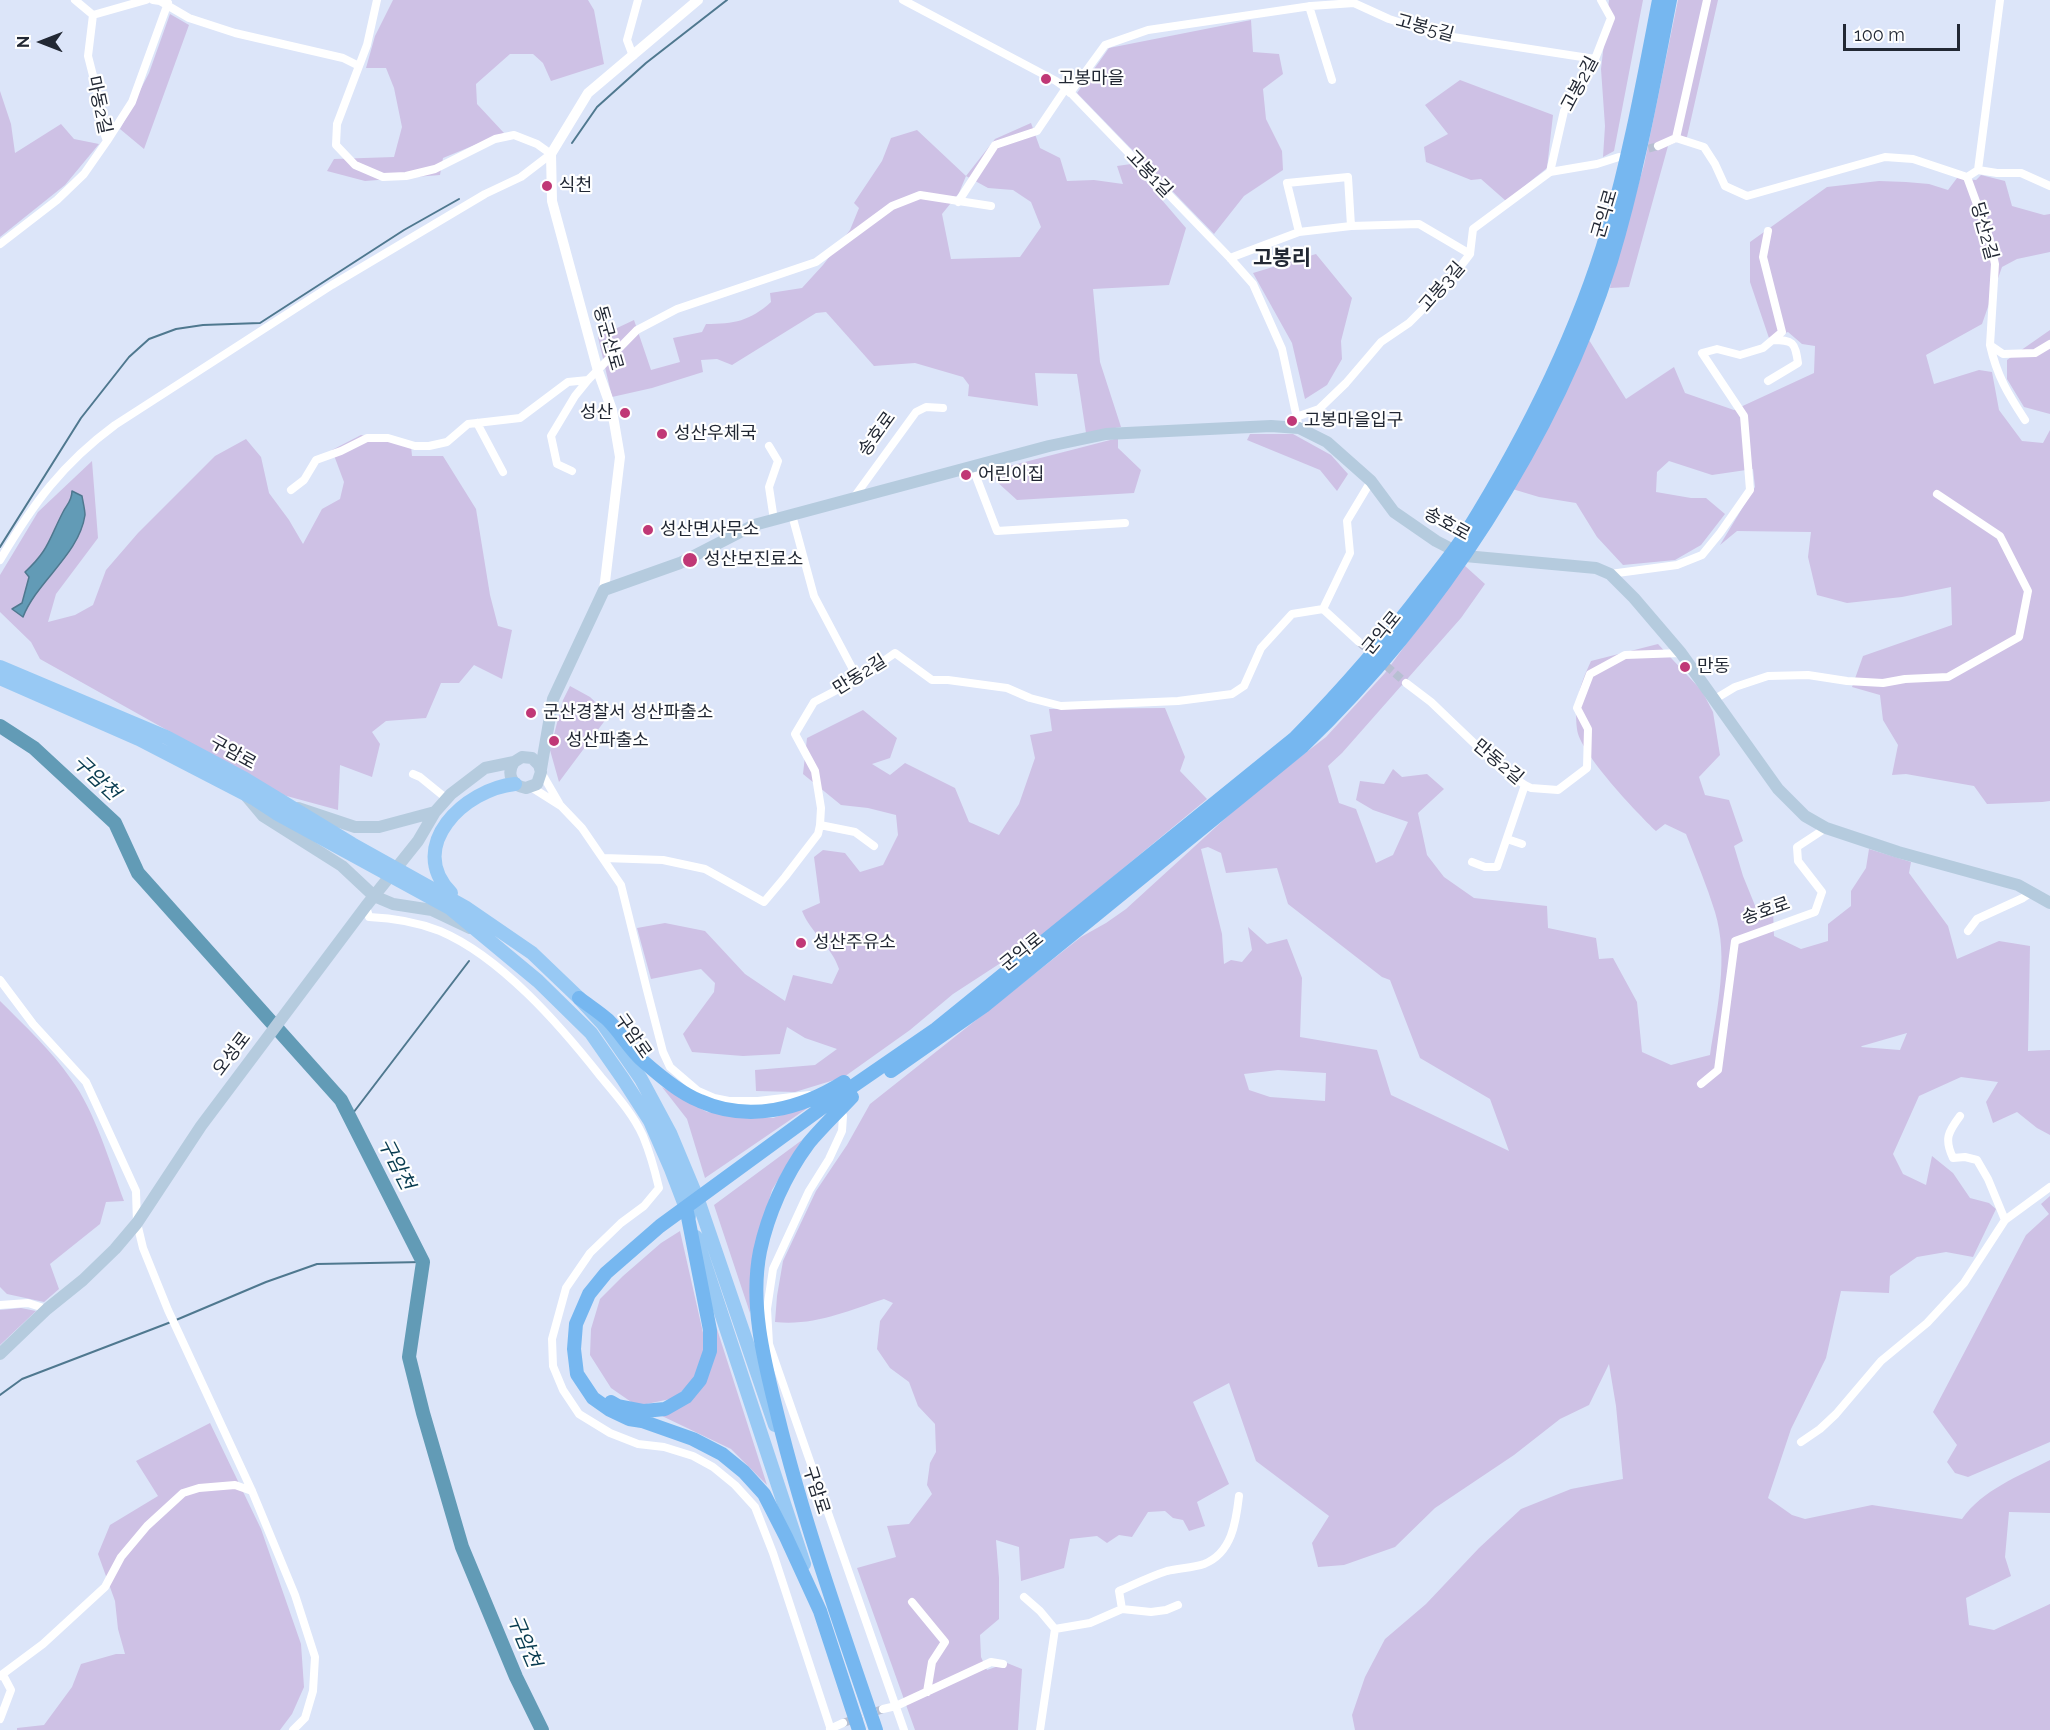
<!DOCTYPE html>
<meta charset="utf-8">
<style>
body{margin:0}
#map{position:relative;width:2050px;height:1730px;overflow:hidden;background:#dce5f9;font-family:Raleway,sans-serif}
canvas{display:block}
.north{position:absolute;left:12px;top:12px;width:60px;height:60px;-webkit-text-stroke:4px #fff;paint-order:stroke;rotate:270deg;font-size:16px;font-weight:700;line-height:24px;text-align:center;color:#222834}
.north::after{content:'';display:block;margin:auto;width:21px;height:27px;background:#222834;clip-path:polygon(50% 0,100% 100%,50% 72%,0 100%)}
.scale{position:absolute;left:1843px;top:24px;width:117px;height:27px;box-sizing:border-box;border:3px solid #222834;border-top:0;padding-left:8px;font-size:18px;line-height:21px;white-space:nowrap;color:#222834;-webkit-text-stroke:4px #fff;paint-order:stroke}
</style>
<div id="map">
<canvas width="2050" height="1730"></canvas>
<div class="north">N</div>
<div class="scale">100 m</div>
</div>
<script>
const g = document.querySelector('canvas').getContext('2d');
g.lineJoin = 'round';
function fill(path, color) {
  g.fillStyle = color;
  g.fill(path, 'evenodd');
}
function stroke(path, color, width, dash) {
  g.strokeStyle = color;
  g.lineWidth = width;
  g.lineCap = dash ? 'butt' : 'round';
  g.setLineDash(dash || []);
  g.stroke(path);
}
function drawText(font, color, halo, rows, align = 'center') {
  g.font = font + ' Raleway,"Noto Sans KR",sans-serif';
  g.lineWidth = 4.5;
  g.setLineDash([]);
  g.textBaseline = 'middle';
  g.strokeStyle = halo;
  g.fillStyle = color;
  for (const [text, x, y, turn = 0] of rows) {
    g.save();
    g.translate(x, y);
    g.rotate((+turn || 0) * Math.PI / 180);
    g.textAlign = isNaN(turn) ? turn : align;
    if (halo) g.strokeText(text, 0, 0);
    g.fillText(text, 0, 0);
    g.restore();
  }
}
fill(new Path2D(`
 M393,0h195l6,10 10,54 -53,17 -8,-18 -10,-9h-23l-34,30 1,20 27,29 -61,25 -3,17 -75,6 -38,-10 7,-12 60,-2 8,-30 -8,-39 -8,-20h-20l9,-32z
 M1609,0h34l-29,151 -11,6 2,-31 -4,-57z
 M1678,0h40l-31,137 -19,9 -39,141 -19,1 2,-11 32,-112z
 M170,14l19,11 -45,124 -24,-20 29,-56z
 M1251,20l2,32 26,2 4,20 -20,15 3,30 16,32 1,19 -39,26 -30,38 -137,-141 32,-45z
 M1460,80l93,35 -6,53 -41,33 -25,-22 -10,1 -45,-18 -2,-15 24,-13 -23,-29z
 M0,91l11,33 4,29 46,-29 13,15 25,5 -34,41 -65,52z
 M1031,123l9,25 20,10 7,23 27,-1 29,4 -6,-18 14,-2 55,64 -17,57 -76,4 7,73 21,65 -35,6 -9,-59 -42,-1 3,33 -70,-10 1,-11 -6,-8 -48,-14 -41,3 -48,-54 -10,1 -84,52 -15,-6 -16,1 2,12 -51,16 -40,9 -14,-60 36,-17 17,50 29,-8 -7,-24 29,-6 4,-8c28,0 44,-3 65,-22l-1,-9 32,-5 21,-23 27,-35 9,-22 -5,-5 28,-42 9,-23 26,-8 49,46 29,-37zM966,176l22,12 25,2 18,12 10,25 -21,30 -69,2 -9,-45 17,-21z
 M1981,175l24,6 7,25 32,9 6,-1v38l-33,7 -15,8 -20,57 -56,31 8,29 45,-14 13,2 7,38 23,31 21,2 7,-13v371l-8,1 -55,2 -13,-18 -68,-12 -14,1 6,-30 -15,-25 -3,-25 -28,-8 11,-31 89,-31 -1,-38 -49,10 -55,6 -30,-8 -9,-38 3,-25 -74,-1 -17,14 35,-58 -2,-18 -41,6 -43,-14 -12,11 -1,20 35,6h15l19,16 -24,31 -26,15 -52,5 -26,-28 -21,-34 -37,-6 -30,-9 80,-148 37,59 48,-32 11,26 49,17 80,-37 1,-27 -13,-2 -14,-12 -19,6 -19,-56v-40l77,-55 52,-6 27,1 23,2 19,6 9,-12 19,2z
 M1316,254l36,44 -11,43 1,18 -15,26 -22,14 -13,-56 -39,-70z
 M2050,330v84l-26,-7 -17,-28v-19z
 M1250,434h43l38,21 17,19 -11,17 -17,-21 -73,-30z
 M361,435l50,11 1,10h31l33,53 14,86 8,31 14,4 -10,49 -28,-14 -15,18h-18l-15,35 -40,3 -14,11 8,12 -8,33 -32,-12 -2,45 -55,-15 -243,-136 -9,-17 -31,-30v-37l38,-63 54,-51 6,77 -42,56 -8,28 27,-7 18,-10 13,-35 32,-37 77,-77 31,-17 15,18 8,36 20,27 14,24 19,-35 18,-10 4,-17 -12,-32z
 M1118,438v10l23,22 -7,23 -117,7 -31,-28z
 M1464,565l21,19 -24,34 -119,135 -14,13 11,37 17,6 20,54 17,-8 15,-33 -35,-12 -17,-10 4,-19 24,3 9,-15 9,8 25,-3 17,15 -26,24 9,42 17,22 30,21 73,8 1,22 48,10 3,21 14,-1 24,44 5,50 29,13 39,-10c7,-46 19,-97 5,-143 -8,-26 -19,-52 -29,-78l-21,-10 -9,7c-19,-18 -77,-79 -79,-102 -3,-27 3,-44 14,-68l67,-17 44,47 11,21 7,43 -21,22 6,18 24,5 14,41 -9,5 9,30 13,32 17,2 1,26 27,13 27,-8v-17l23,-18v-15l15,-23 3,-19 42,13 -2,11 39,53 9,33 42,-18 31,5 -2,105 22,-1v85l-13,-7 -20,-16 -24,11 -7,-21 12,-20 -37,-5 -42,19 -26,58 10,20 23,11 6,-29 21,17 17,25 19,5 7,6 -23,48 -27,-5 -29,5 -27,19 -1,17 -48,-2 -15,67 -35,71 -23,69 24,17 13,4 67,-14 90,14c20,-29 57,-43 88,-59v53l-41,-1 -4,45 6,19 -45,22 3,27 25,5 56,-26v126h-695l-3,-15 13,-38 20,-38 41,-35 53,-56 42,-39 50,-20 52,-10 -7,-73 -7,-42 -20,41 -29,14 -46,36 -79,53 -40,39 -51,18 -26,2 -6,-24 17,-27 -73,-55 -27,-78 -36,19 36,82 -32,18 8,24 -16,5 -6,-11 -10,-2 -8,-7 -17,1 -16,25 -13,-2 -12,8 -10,-7 -27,3 -6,29 -43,13 -2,-34 -23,-7 3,38v41l-19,16 1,22 6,13 20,-7 15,6 -4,61h-103l-58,-162 39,-11 -9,-31 22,-2 23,-30 -5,-9 3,-22 6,-11 -1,-28 -17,-18 -9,-24 -19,-14 -13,-19 3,-28 13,-18 -9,-4c-37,12 -69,27 -109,23l2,-26 6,-35 33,-70 31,-46 23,-41 211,-167 25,-14 20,-14 125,-114 75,-58 59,-64zM1208,847l13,6 5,20 51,-5 11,36 94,73 8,3 30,78 70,41 19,52 -118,-56 -14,-45 -77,-13 2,-59 -15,-39 -20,5 -19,-17 4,23 -10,12 -11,-2 -7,4 -2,-30 -21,-85zM1907,1033l-7,17 -39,-3 1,-1zM1278,1070l48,3 -1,28 -55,-4 -21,-7 -5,-16z
 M570,686l20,11 19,18 -50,67 -9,-32 13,-50z
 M1165,708l20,49 -5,14 27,28 -168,139 -86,56 -43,36 -66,47 -49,15 -39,-1 -1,-21 60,-5 22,-16 -32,-11 -18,-11 -7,27 -37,2 -51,-4 -9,-18 31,-42 1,-9 -14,-14 -50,10 -14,-51 28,-5 40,8 40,43 40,27 8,-26 39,9 7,-15c-7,-22 -28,-36 -37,-58l18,-8 -6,-46 9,-7 22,3 15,19 23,-7 15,-30 -2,-20 -28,-7 -27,-3 -38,-31 4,-36 56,-28 34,28 -7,20 -18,6 18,11 15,-12 50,25 14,34 30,13 20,-31 16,-46 -5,-23 22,-4 -3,-22z
 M0,1001c25,25 51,49 71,78 24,32 39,84 53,122l-18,1 -6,22 -50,40 9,25 -15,13 -37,-8 -7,-7z
 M662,1087l45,25 66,6 39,-13 -107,73 -18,-59z
 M802,1140l-30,50 -19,65 -3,58 -36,-108z
 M2050,1196v246l-82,35 -13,-4 -8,-11 10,-17 -24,-33 93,-177 23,-21 -8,-10z
 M680,1231l26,115 -12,33 -19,19 -38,8 -26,-18 -21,-33 1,-26 9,-30 23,-23 38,-33z
 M21,1308l15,3 -36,34v-35z
 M717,1329l50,156 -36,-36 -69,-33 29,-17 19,-29z
 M210,1423l51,106 40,115 3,43 -12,27 -12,16h-263v-2l27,-3 28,-38 9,-23 35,-10h9l-7,-25 -3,-28 -17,-47 12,-29 48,-29 -22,-35z`), '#cec1e5');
const water = new Path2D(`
 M72,491l10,5c1,6 3,14 3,19 -6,40 -48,66 -62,102l-11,-8 10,-6 7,-26 -4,-5c24,-22 24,-33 38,-60 4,-8 9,-11 9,-21z`);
fill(water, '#629bb6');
stroke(water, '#4f788f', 1.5);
stroke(new Path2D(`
 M572,143l25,-36 49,-44 81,-63
 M0,547l81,-129 48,-61 20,-18 27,-10 27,-4 57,-2 144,-93 55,-31
 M350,1117l119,-156
 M176,1320l90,-38 51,-18 106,-2
 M0,1395l22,-16 149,-57`), '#4f788f', 2);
stroke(new Path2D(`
 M0,726l34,22 81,75 23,50 203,227 82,162 -14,95 14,56 39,134 54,130 26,53`), '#629bb6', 14);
stroke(new Path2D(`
 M1637,152l21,-6
 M1359,642l47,41
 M843,1723l40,-14`), '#b7bfd2', 8, [8, 4]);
stroke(new Path2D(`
 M153,0l7,1 29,17 46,15 108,25 16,8
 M903,0l153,81 10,7 164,170 23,26 29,65 17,79
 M1309,6l23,74
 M93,15l53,-15
 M633,56l-6,-16 11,-40
 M1070,93l35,-48 43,-15 163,-24 43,-3 35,16 51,16 155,24
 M1676,138l31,-138
 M107,141l25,-39 36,-99
 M1658,146l18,-8 28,9 11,17 10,22 22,10 138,-39 28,2 54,18
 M1978,170l22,-170
 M1550,172l14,-61 31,-52 16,-41 -10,-18
 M1967,177l22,60 6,27 -5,81 13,9 32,-1 15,-9
 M1967,177l11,-7 19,3h24l29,13
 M958,202l37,-57 42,-14 29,-43
 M1299,232l-12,-49 61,-6 3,49
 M0,244l57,-44 27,-26 23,-33 -4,-11 -3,-27 -12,-47 5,-41 -18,-15
 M1230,258l69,-26 52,-6 68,-2 51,30
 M1990,345c7,31 18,49 35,75
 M1768,381l30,-18c-3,-21 -5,-23 -25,-23
 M1296,417l23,-8 27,-26 35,-41 28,-19 35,-35 26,-34 3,-25 77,-57 47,-8 22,-7
 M477,423l26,49
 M769,446l9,15 -9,26 5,33
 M972,466l25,65 128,-8
 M572,471l-15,-7 -6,-28 24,-40 13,-16 49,-50 40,-21 139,-47 76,-56 28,-11 71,11
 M291,490l13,-10 12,-20 25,-9 26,-13h21l27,8h14l18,-4 21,-18 52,-6 48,-36 20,-2
 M852,500l64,-88 10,-5 17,1
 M792,515l22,81 44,83
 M0,560c33,-56 62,-96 115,-135l217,-140 153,-91 36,-17 30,-23 -14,-10 -23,-9 -19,4 -60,30 -29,7 -23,1 -28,-12 -19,-20 1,-21 30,-79 10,-45
 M1610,574l67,-9 25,-10 18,-22 30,-43 -6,-74 -42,-63 15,-4 23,6 23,-7 19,-16 -19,-75 5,-26
 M1359,642l-36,-33 27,-56 -3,-32 24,-40
 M1406,683l25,19 70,67 24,16 6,3 27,2 29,-22 1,-39 -11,-21 13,-34 35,-19 56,-2
 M1715,699l20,-12 33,-11 40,-1 39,6 36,2 22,-4 43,-2 71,-40 9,-46 -28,-55 -63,-42
 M541,772l18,31
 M413,774l7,3 27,22
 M531,787l30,19 21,22 39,57 26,105 16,62 7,15 28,24 16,7 15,3h29l51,-6
 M820,825l35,7 19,14
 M1507,839l15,5
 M604,858l59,2 42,9 59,33 21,-25 33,-43 2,-9 1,-17 -6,-37 -20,-37 19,-32 44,-23 37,-26 37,27h16l59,8 23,10 31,8 117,-5 54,-7 12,-8 17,-38 31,-34 31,-5
 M1472,862l13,5h12l28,-82
 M366,906l3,11c24,1 48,5 71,14 61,26 120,94 161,146 15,18 32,37 42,59 7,17 12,35 16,52l-15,18 -23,17 -31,30 -24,35 -14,51 1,27 10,24 16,24 31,19 28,11 26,3 29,9 20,11 22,18 20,22 18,46 58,177
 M1968,931l9,-12 46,-21 9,-6
 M0,980l33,44 53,58 50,109 1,32 6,25 25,62 84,181 43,104 20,62 -2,34 -8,27 -12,12
 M1701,1084l17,-14 17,-129 80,-29 7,-20 -24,-31 -1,-14 29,-19
 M843,1116l-1,15 -13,28 -20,32 -36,78 -6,40 2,35 135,386
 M1960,1116c-12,16 -16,23 -7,42l12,-1 12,3 11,19 17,41
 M0,1305l28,-2 19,6
 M1801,1442l19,-13 16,-15 45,-53 46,-38 37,-40 41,-63 45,-33
 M1024,1597l16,14 15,18
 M912,1602l33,40 -13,20 -5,30
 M1122,1609l-3,-18c16,-7 32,-15 48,-20 12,-3 26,-3 37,-7 28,-11 32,-42 35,-68
 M0,1676l43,-32 62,-57 16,-30 26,-31 36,-33 16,-5 36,-3 17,6
 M883,1709l13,-3 95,-44 12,2
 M0,1719l11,-29 -8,-15
 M830,1729l13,-6
 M1040,1730l15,-101 35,-6 32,-14 29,3 15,-2 12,-5`), '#fff', 8);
stroke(new Path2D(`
 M604,590l16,-133 -8,-47 -14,-39 -46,-170 -1,-47 37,-61 110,-93`), '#fff', 10);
stroke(new Path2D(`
 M541,769l12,-70 51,-109 76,-27 74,-38 295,-79 57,-12 165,-8 28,2 28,14 44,39 23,31 42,29 29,15 131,12 14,6 24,24 47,55 97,136 27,27 21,12 72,24 120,33 32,18
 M247,797l16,19 79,50 32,30 19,8 39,6 38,18
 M298,808l57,19h24l56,-15
 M0,1354l47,-45 36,-29 32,-31 22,-26 64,-97 165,-220 52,-65 17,-29 16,-18 34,-26 29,-6 8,-5 10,1 7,7 2,7 -4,12 -11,4c-14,-2 -20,-14 -12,-26`), '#b5cbde', 12);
stroke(new Path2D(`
 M0,667l166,70 79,42 107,65 113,63 67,46 47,45 24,26 38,55 29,54 28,67 77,225
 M0,678l139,61 114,59 23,15 174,95 88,73 53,52 32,46 27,42 21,48 18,47
 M451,893c-46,-47 14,-104 64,-109
 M696,1237l108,327`), '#98c9f4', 14);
stroke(new Path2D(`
 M579,998c9,7 20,14 29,22 13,13 22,30 36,42 16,14 36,31 56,39 49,22 101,8 144,-19
 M891,1071l93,-65 319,-260c134,-129 252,-307 308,-485 26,-86 42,-174 59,-261
 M852,1097c-15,16 -31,31 -44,47 -23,31 -40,70 -48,107 -11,55 5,113 18,166 26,106 63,210 98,313
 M611,1402l7,4 26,5 21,-2 21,-12 14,-17 10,-29v-21l-23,-118
 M859,1730l-39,-119 -34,-74 -22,-43 -20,-22 -22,-18 -29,-15 -51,-18 -13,-2 -19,-9 -17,-12 -16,-24 -3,-25 2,-25 13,-30 17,-21 54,-47 167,-122 109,-75 359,-291c46,-47 90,-97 130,-150 14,-18 29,-36 41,-55 59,-95 110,-195 142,-303 22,-75 36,-153 51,-230`), '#76b7f0', 14);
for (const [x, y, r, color] of [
 [1046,79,6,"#c03876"],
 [547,186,6,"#c03876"],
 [625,413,6,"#c03876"],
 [1292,421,6,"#c03876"],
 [662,434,6,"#c03876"],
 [966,475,6,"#c03876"],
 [648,530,6,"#c03876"],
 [690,560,8,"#c03876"],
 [1685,667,6,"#c03876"],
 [531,713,6,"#c03876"],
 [554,741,6,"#c03876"],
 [801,943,6,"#c03876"]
]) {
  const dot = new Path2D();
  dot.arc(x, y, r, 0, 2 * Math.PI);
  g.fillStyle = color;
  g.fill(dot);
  stroke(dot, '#fff', 2);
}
drawText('18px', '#222834', '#fff', [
 ["고봉5길",1425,28,15],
 ["고봉2길",1580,84,-62],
 ["마동2길",99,105,78],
 ["고봉1길",1149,174,46],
 ["군익로",1605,214,-74],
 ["당산2길",1984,231,75],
 ["고봉3길",1442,287,-49],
 ["동군산로",608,338,74],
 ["송호로",877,434,-54],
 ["송호로",1447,524,29],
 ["군익로",1382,633,-51],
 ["만동2길",860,675,-32],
 ["구암로",233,753,29],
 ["만동2길",1498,762,40],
 ["송호로",1766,911,-19],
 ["군익로",1022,952,-39],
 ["구암로",633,1036,55],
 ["오성로",232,1054,-53],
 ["구암로",816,1490,72]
]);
drawText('18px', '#222834', '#fff', [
 ["고봉마을",1058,79],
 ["식천",559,186],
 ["성산",613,413,"right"],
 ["고봉마을입구",1304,421],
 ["성산우체국",674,434],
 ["어린이집",978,475],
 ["성산면사무소",660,530],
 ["성산보진료소",704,560],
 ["만동",1697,667],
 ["군산경찰서 성산파출소",543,713],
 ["성산파출소",566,741],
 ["성산주유소",813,943]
], 'left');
drawText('italic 20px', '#093c50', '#fff', [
 ["구암천",96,778,43],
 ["구암천",396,1164,63],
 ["구암천",524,1641,67]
]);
drawText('bold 21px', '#222834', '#fff', [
 ["고봉리",1282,259]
]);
</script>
